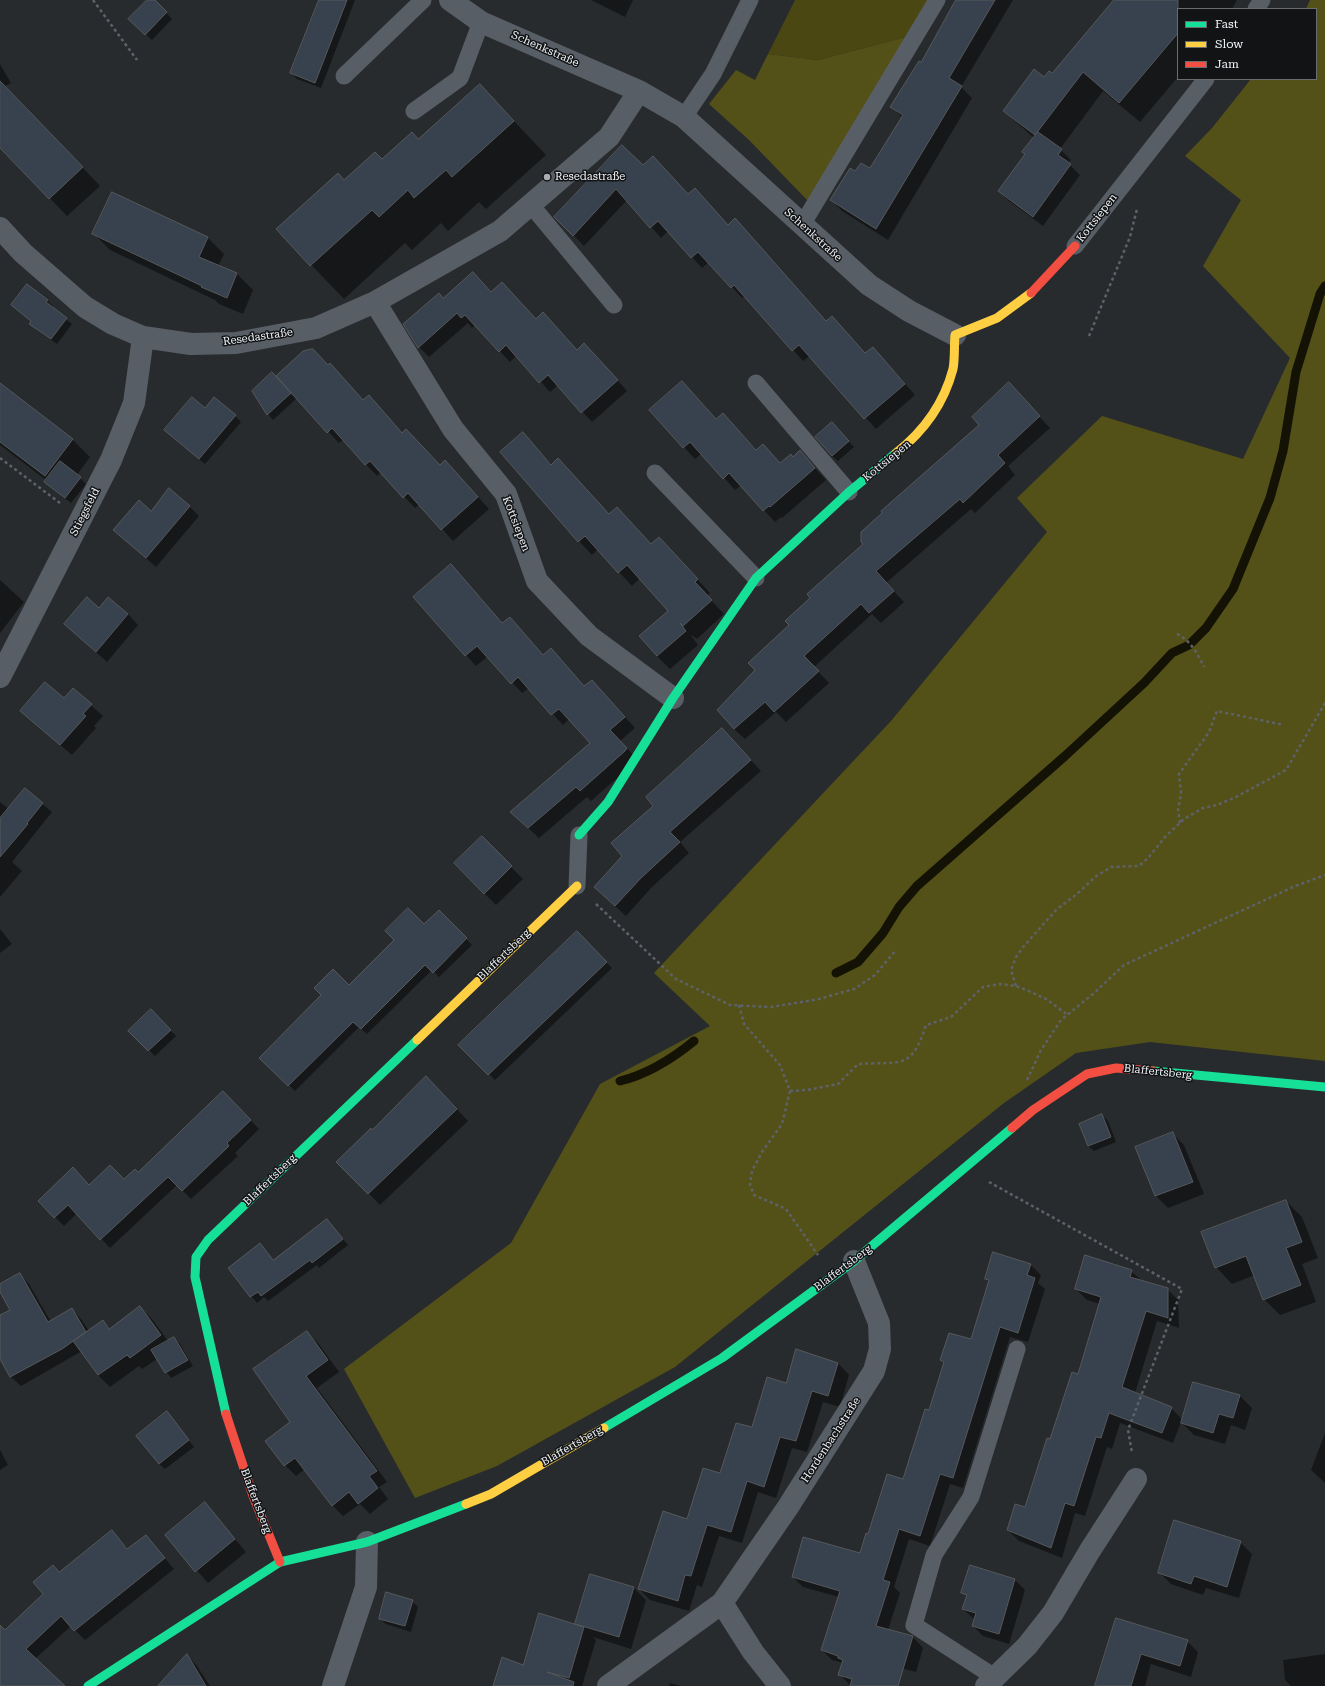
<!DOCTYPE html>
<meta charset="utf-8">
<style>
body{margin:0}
#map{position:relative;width:1325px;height:1686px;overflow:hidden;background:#282b2e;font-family:"Roboto Serif",serif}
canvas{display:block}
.legend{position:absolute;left:1177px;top:8px;width:140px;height:72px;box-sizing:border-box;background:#111315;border:1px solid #6a6d6f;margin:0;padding:5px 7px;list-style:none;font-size:12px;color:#f0f3f7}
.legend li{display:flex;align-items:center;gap:8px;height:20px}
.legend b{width:20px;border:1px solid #6a6d6f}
</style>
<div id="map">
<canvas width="1325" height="1686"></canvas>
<ul class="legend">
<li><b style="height:5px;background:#16e098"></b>Fast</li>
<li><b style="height:5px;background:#ffcf43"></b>Slow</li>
<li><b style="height:5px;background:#f24e42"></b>Jam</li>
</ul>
</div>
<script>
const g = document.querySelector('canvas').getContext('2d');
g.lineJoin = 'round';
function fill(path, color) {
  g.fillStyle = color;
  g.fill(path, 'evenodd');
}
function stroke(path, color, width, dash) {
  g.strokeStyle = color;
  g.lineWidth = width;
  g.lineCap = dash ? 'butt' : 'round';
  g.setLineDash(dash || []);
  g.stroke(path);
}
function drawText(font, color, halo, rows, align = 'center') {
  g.font = font + ' "Roboto Serif",serif';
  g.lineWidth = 3;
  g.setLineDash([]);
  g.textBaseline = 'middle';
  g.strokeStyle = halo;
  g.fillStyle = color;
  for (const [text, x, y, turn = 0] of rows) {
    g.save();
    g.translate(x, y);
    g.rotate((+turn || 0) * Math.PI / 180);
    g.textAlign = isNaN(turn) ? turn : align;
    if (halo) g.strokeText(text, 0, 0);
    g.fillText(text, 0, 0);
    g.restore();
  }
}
fill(new Path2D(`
 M795,0h133l-22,37 -88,23 -50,-6z`), '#4a4713');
fill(new Path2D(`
 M1310,0h15v1061l-175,-19 -74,11 -72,50 -329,264 -178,99 -82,32 -71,-129 167,-126 89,-159 110,-58 -56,-53 237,-252 156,-189 -30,-34 85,-82 141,43 47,-101 -87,-92 38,-66 -56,-44 27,-28 39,-49h65v-70h-10z
 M906,37l-98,164 -59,-61 -40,-36 27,-34 19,10 13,-26 50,6z`), '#535117');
fill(new Path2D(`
 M148,0h6l18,19 -20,21 -22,-21z
 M320,0h35l-34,88 -24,-9 -6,-6z
 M591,0h42l-8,17z
 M958,0h55l-52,87 11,11 -84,142 -46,-29 -11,-11 25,-27 14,-3 33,-52 -11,-11 29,-44z
 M1116,0h121l-5,9h-54v68l-38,45 -37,-31 -43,58 11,11 -3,3 12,12 -37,51 -34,-25 -10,-10 27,-36 8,-17 -30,-27 40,-32 8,-4z
 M0,64l11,19 -6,3 95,100 -33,30 -67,-70z
 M480,85l66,70 -60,54 -7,-7 -31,29 -7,-8 -29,27 -7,-7 -61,56 -67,-70 68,-48 73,-41z
 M643,166l45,29 40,31 7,-6 91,102 6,-5 33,37 8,-6 42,47 -39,34 -66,-73 -7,5 -58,-65 -3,2 -33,-36 -7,6 -34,-37 -7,7 -34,-38 -43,46 -28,-29z
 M113,193l95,45 16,16 -6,12 18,7 17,17 -10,24 -24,-10 -4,-4 -105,-50 -16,-16z
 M473,273l19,20 44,27 41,31 18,4 32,36 -35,31 -34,-37 -8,7 -33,-37 -7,7 -35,-37 -3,3 -4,-5 -39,34 -10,-10 24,-48z
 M47,300l6,6 -2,2 21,16 -15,20 -21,-15 -5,-5 1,-2 -20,-17z
 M277,379l14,16 2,-2 71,8 39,33 3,-4 35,36 4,-5 44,48 -36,32 -33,-37 -5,4 -34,-36 -4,4 -34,-36 -4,3 -42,-45 -24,22 -5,-6z
 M682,382l35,38 6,-6 34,36 6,-5 18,19 12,-6 7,-6 26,28 -44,38 -1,-1 -6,5 -34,-37 -6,5 -33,-37 -7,6 -45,-48z
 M0,384l72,55 18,18 -13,18 9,9 -15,19 -20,-16 -6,-5 1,-2 -46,-35z
 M1019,395l31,33 -42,38 7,9 -40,38 -4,-4 -85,74 18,19 -23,21 -9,-9 -58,53 15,16 -43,39 -10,-10 -31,27 -11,-10 22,-59 56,-72 52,-54z
 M205,410l30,6 6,6 -36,42 -34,-28z
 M837,430l17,17 -16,14 -6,-5z
 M523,434l29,31 57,50 21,7 22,23 7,-7 51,55 -3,3 17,18 -27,25 -7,-5 8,11 -28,24 -13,-13 13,-45 -30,-33 -8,8 -34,-37 -6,6 -13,-14z
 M189,506l10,10 -43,51 -42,-37z
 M451,566l52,58 7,-6 34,38 17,4 24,27 17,5 33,36 -15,13 17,18 -2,3 -44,39 -4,-4 -48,41 -28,-26 80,-69 -22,-24 -6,6 -34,-37 -7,5 -34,-37 -12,10 -10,-11z
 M0,580l24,22 -24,31z
 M99,610l29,4 10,11 -31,37 -42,-38z
 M73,690l30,26 -9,10 2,2 -24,27 -39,-33 31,-22z
 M732,740l29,31 -81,71 9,11 -38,35 -25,28 -20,-18z
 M25,789l27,23 -40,50 10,9 -22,26v-95l9,7z
 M482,838l41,41 -27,26 -12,-12z
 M439,911l33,34 -33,32 -7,-7 -65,64 -8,-7 -64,64 -34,-33 88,-72 46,-46 29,-15z
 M0,929l12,15 -12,9z
 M577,933l35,35 -117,112 -35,-35z
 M151,1011l25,25 -21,20 -25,-25z
 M438,1089l30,32 -88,84 -42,-43 34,-31z
 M223,1092l36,37 -24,24 3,3 -47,43 -14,-14 -67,63 -33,-35 -13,13 -25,-25 85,-21 14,-6z
 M1102,1115l6,6 8,21 -22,9 -6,-5z
 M1172,1133l12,12 20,49 -36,14 -12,-12 -20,-49z
 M1286,1201l16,16 16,41 -16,6 14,38 -36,13 -16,-16 -9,-24 -23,9 -16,-17z
 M327,1220l21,25 -29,23 -2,-3 -49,36 -4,-4 -7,6 -28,-35 44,-7z
 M1031,1265l10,10 -3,8 7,6 -17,53 -18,-5 -47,151 -13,-4 -20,62 -21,-7 -15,48 6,6 -12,37 25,7 10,11 -7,24 -18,-5 -6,19h-41l-12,-12 4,-11 -11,-3 -10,-10 17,-53 -36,-10 -10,-10 67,-23 9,-19 34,-55 26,-69 15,-48 -3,-3 31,-19 18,-59 -4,-4z
 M1131,1271l11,10 25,8 11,11 1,28 -22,-7 -22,72 36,15 12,12 57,-24 12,12 -7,22 -14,-5 -6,19 -31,-9 -13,-13 -8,21 -53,-20 -8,26 -5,-2 -22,69 -10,-3 -13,45 -43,-17 -11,-11 17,-22 25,-68 29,-65 21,-71 -13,-4 -11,-11z
 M19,1274l10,10 22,38 21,-13 9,10 8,12 14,-9 7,7 30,-22 12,12 16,22 6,-3 6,6 13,22 -22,12 -14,-19 -15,10 -3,-3 -29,21 -12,-12 -16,-24 -61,35 -10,-9 -11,-20v-41l11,-6 -11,-20v-5z
 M307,1332l11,11 21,29 -22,16 70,94 -8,5 9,12 -18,15 -10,-10 -17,12 -11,-11 -27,-36 -9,7 -11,-11z
 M797,1351l41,12 11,12 -9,32 -17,-5 -16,50 -15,-4 -16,50 -18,-6 -16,51 -23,-7 -17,51 -5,-2 -8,26 -39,-11 -11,-11 113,-160 35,-45z
 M172,1419l22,28 -29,22 -6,-5z
 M1325,1433v50l-14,-13z
 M0,1450l8,15 -8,5z
 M205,1504l41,48 -38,31 -42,-48z
 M112,1532l17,18 17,-14 28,33 -89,71 -14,-14 -36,33 28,27h-63v-50l44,-41 9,-29 7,7z
 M1240,1542l12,12 -13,44 -33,-10 -3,7 -32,-11 -12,-12z
 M971,1567l44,13 10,10 -16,54 -26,-8 -10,-10 2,-6 -12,-11 4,-12 -4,-5z
 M591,1575l43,13 12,12 -15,49 -38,-12 3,3 -14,46h-88l85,-60 -3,-2z
 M412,1601l6,6 -7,25 -25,-8 -6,-5z
 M1117,1619l70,22 11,11 -7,25 -40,-13 -6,22h-48z
 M1325,1654v32h-34l-6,-6 -2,-20z
 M187,1655l10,11 13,20h-51z
 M670,1683l11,3h-12z`), '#0007');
stroke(new Path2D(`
 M836,973l22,-11 25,-29 16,-26 18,-21 148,-130 79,-73 28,-30 17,-8 17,-17 27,-39 37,-91 13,-47 13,-79 24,-78 5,-8
 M620,1081c29,-7 52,-22 74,-40`), '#141204', 9);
const building = new Path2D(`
 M147,0h8l12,12 -22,23 -17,-16z
 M319,0h28l-32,83 -25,-10z
 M956,0h39l-46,78 13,8 -86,143 -46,-29 20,-32 5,3 6,-8 9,5 33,-53 -13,-8 29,-46 2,1z
 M1114,0h64v33l-59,70 -36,-31 -48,63 -32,-24 31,-42 10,8 5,-6 3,2z
 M0,81l83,86 -34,32 -49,-51z
 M480,84l34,37 -62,56 -6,-7 -32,28 -6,-8 -29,27 -7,-7 -62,56 -34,-37 62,-56 6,7 31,-28 7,7 30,-27 6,7z
 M1038,132l24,17 -4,6 13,9 -38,53 -35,-26 27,-37 -3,-2z
 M622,145l21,20 10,-9 35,38 7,-6 33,37 7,-7 91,103 6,-5 33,37 8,-6 32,37 -41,35 -65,-74 -7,6 -58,-66 -3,3 -33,-36 -7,6 -33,-37 -8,7 -34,-39 -43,47 -19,-19z
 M112,192l96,45 -9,20 38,16 -10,25 -26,-11 1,-1 -110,-52z
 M473,272l18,20 11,-10 34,37 7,-7 34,38 7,-7 34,37 -37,33 -33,-38 -9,8 -33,-38 -7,7 -34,-37 -4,3 -4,-5 -39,35 -15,-24 36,-31 4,5z
 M27,284l21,16 -2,2 21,16 -16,21 -22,-15 2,-3 -20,-16z
 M313,349l15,16 2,-2 33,37 6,-5 33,38 4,-4 34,36 5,-5 33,37 -37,33 -33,-37 -5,5 -33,-37 -5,4 -33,-37 -5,5 -51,-57 27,-25z
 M272,372l19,21 -24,22 -15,-24z
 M682,381l34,38 7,-6 33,37 7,-6 17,19 11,-9 2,3 7,-7 15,18 -45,39 -1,-1 -6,5 -34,-38 -6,6 -33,-37 -7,6 -34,-38z
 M1009,382l31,34 -42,39 7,8 -42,40 -3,-4 -84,72 18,20 -25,22 -8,-9 -57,52 15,15 -45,41 -9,-10 -31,27 -17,-19 38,-40 -7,-7 41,-38 -4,-4 25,-23 -3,-4 56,-50 -2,-2v-10l21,-19 -1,-2 98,-86 -7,-8z
 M0,383l73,56 -28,37 -45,-34z
 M192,397l13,11 9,-11 22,18 -37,44 -35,-29z
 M832,422l17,19 -17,15 -17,-19z
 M523,432l28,33 7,-7 51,56 8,-7 34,37 8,-7 39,42 -3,3 17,18 -29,26 -3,-3 6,8 -29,25 -18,-20 29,-25 -41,-46 -9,8 -33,-37 -7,6 -78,-90z
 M60,461l21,16 -16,21 -21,-16z
 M169,488l21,18 -44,52 -33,-28 26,-30 12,11z
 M451,564l51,59 8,-6 33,38 8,-7 33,38 8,-6 33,37 -15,13 17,18 -2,3 -45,40 -4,-4 -48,41 -18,-16 80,-69 -31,-34 -8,6 -33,-38 -7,7 -34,-38 -12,10 -52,-59z
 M87,597l12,11 9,-11 20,17 -32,38 -32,-28z
 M45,682l19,16 9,-10 19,16 -9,10 3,2 -26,29 -40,-34z
 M722,728l29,32 -81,72 10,10 -39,36 -26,28 -21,-19 28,-31 -11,-13 42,-37 -7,-9z
 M25,788l18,15 -16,20 1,1 -28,33v-39z
 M482,836l30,30 -28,28 -30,-31z
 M408,908l16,16 15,-14 28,28 -34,35 -8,-8 -64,64 -8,-7 -65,64 -29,-28 62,-63 -7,-7 19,-19 16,16 45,-45 -9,-9z
 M577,931l30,31 -119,113 -30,-30z
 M151,1009l20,21 -23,21 -20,-20z
 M426,1076l31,33 -89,85 -32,-32 35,-34 1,2z
 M223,1091l28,29 -24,23 2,3 -47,45 -14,-14 -68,63 -32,-35 -14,13 -16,-17 35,-34 16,18 21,-20 14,14 11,-10 3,3z
 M1102,1114l9,23 -23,9 -9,-22z
 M1173,1132l20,50 -38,14 -20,-49z
 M1286,1200l16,42 -16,6 15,37 -38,15 -17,-44 -31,12 -14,-36z
 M327,1219l16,20 -31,24 -2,-3 -49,36 -3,-4 -8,5 -22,-29 32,-25 13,17z
 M993,1252l38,12 -4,11 8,3 -17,55 -18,-6 -47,151 -13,-4 -20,62 -21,-7 -16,51 7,2 -14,44 37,10 -15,50h-48l2,-7 -14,-4 5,-15 -5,-2v-2l-17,-6 19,-59 -48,-14 11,-40 57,16 6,-20 2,1 19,-60 16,5 22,-70 4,1 15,-48 -4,-2 9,-27 22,6 18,-59 -4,-1z
 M1085,1255l47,15 -2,7 38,11v30l-22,-7 -24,76 50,20 -10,26 -53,-20 -8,25 -5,-1 -22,69 -9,-3 -14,45 -44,-18 8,-26 10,3 22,-69 3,1 22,-67 6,2 23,-77 -26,-8z
 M20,1273l28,49 24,-14 14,24 -24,17 -52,28 -10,-18v-44l10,-5 -10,-18v-8z
 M140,1306l21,29 -31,23 -3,-3 -29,20 -25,-34 30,-21 6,9z
 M307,1331l21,29 -22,16 71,95 -8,5 9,12 -20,16 -9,-12 -17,14 -37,-48 -11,8 -19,-25 25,-19 -37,-53z
 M174,1337l14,23 -23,13 -14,-23z
 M796,1349l42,14 -10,33 -16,-5 -16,50 -16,-4 -16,50 -17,-6 -16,51 -24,-7 -16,51 -6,-1 -7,26 -40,-12 25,-78 24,8 16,-51 17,5 16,-50 16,4 15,-50 19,6z
 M1193,1382l47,13 -7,23 -14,-4 -6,19 -32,-10z
 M167,1411l22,29 -30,24 -23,-28z
 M205,1502l30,37 -40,33 -30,-37z
 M1174,1520l67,21 -14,46 -33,-11 -3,8 -33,-11z
 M112,1530l15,19 19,-14 19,23 -91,73 -13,-15 -35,33 39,37h-65v-61l5,5 38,-36 -10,-12 20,-17 6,7z
 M970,1565l45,14 -16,55 -27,-8 4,-13 -14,-4 5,-14 -6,-2z
 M590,1574l44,13 -15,50 -44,-13z
 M386,1592l27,8 -8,26 -26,-7z
 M539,1613l45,14 -15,51 -22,-6 27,10 -1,4h-80l9,-29 21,8z
 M1116,1618l72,22 -8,26 -39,-12 -10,32h-36z
 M187,1654l19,32h-48z`);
fill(building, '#37424e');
stroke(building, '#56585a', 1);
stroke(new Path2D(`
 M93,0l44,60
 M1089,336l41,-99 7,-28
 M0,458l60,45
 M1177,634c13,6 21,20 27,33
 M1180,823l-2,-13 3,-17 -2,-19 30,-42 8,-21 67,14
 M596,904l80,75 54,26 41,2 48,-8 35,-10 21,-14 21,-25
 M1016,986l-5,-16 5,-13 8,-11 32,-36 21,-16 18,-17 16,-10 28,-1 9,-8 17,-21 19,-18 19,-11 14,-3 19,-8 50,-27 39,-67
 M739,1005l5,19 36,41 10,26 -8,33 -20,28 -10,19 -2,14 4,10 32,14 32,46
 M1027,1080l14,-30 20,-30 32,-26 31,-29 169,-78 32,-12
 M790,1091l17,-1 31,-6 20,-20c44,-3 53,7 68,-39l25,-8 32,-30 17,-3 16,2 15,6 15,7 22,16
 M989,1182l193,107 -54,141 4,23`), '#5e6268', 2.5, [3, 3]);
stroke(new Path2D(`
 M1256,9l6,-9
 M344,76l79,-76
 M414,111l46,-33 21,-56
 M684,117l29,-43 37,-74
 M531,205l83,100
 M802,225l135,-225
 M1075,246l131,-167
 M756,383l93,109
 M655,473l101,105
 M577,886l2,-51
 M996,1678l-82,-53 20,-70 37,-58 46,-148`), '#585e66', 17);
stroke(new Path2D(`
 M450,0l31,22 158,69 45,26 185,168 40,26 46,24
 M0,228l23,25 62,54 28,17 30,13 48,7 45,-1 80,-15 59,-26 125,-71 109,-94 30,-46
 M375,302l78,127 53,65 31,87 52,55 84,62
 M0,677l111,-217 23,-57 9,-66
 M333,1686l33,-99 1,-45
 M608,1686l114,-83
 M780,1686l-27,-34 -31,-49 66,-96 86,-136 6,-22 -1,-26 -25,-62
 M986,1686l41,-40 26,-33 36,-61 47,-73`), '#585e66', 22);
stroke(new Path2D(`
 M579,835l29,-33 65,-104 83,-120 93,-86 47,-39
 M1153,1071l172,16
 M226,1414l-31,-137 1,-20 12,-17 209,-200
 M604,1428l118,-70 132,-97 158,-133
 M88,1686l192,-124 87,-20 99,-38`), '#16e098', 9);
stroke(new Path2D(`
 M896,453c27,-21 48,-50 57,-84 2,-10 1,-23 2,-34l42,-17 34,-25
 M417,1040l160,-154
 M466,1504l25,-10 113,-66`), '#ffcf43', 9);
stroke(new Path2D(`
 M1031,293l44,-47
 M1012,1128l21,-18 54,-36 29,-6 37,3
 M226,1414l27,82 27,66`), '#f24e42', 9);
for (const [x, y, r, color] of [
 [547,177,4,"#aaadb1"]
]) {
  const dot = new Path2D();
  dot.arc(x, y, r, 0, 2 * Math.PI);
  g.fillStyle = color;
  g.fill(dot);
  stroke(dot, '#111315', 1.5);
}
drawText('11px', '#f0f3f7', '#111315', [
 ["Schenkstraße",545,49,24],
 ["Kottsiepen",1097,218,-52],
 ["Schenkstraße",813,235,42],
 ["Resedastraße",258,337,-8],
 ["Kottsiepen",887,461,-39],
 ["Stiegsfeld",85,512,-63],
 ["Kottsiepen",516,524,69],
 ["Blaffertsberg",504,955,-44],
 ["Blaffertsberg",1158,1072,6],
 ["Blaffertsberg",270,1180,-44],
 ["Blaffertsberg",843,1268,-37],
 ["Hordenbachstraße",831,1440,-57],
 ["Blaffertsberg",572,1446,-30],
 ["Blaffertsberg",256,1501,69]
]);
drawText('11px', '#f0f3f7', '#111315', [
 ["Resedastraße",555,177]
], 'left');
</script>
